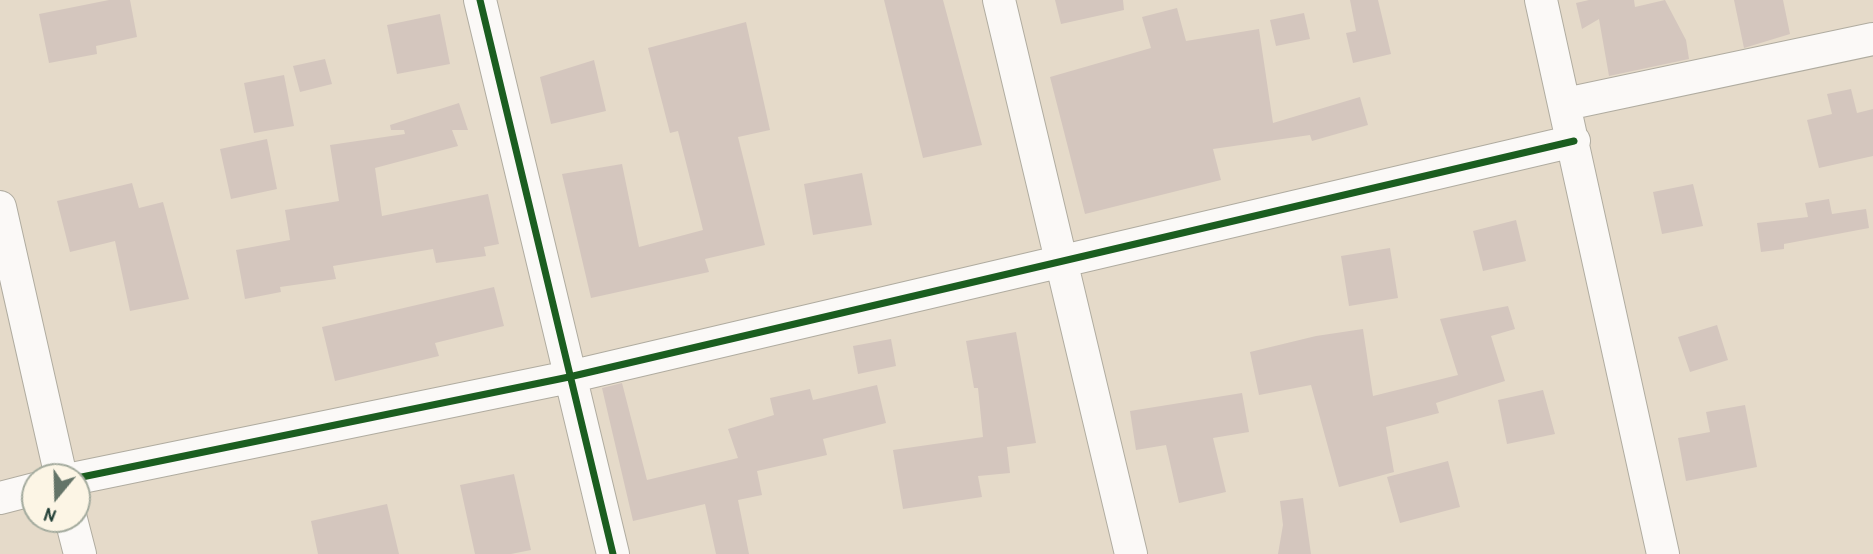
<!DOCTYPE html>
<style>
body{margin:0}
#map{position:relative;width:1873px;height:554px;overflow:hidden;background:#e5dac9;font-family:"Patrick Hand",sans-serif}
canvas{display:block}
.north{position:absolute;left:21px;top:463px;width:70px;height:70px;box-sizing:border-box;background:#fcf5e5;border:2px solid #a4ab9e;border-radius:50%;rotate:199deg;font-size:19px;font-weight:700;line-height:28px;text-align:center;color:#1f3d34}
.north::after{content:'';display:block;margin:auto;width:24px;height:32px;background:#647468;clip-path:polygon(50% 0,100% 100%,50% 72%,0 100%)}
</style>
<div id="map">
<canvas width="1873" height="554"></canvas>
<div class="north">N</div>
</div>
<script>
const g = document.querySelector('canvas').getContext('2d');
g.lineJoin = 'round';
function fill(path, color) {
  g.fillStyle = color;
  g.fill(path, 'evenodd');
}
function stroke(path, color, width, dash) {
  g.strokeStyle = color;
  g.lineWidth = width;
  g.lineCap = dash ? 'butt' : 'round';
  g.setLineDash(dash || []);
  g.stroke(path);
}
fill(new Path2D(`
 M109,0h21l7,37 -41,9 1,8 -48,9 -10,-49z
 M884,0h59l39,145 -59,13z
 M1055,0h68l1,10 -63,14z
 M1350,0h28l13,54 -38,9 -7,-30 10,-2z
 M1589,0h45l1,7 30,-7 21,40 3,19 -80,17 -10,-57 -17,10 -6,-26z
 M1734,0h49l7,34 -46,14z
 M1177,8l9,33 73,-12 14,94 87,-26 8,28 -56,16 -2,-6 -97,14 8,31 -136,34 -35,-137 101,-29 -9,-31z
 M1304,13l6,26 -34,7 -6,-26z
 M440,14l10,50 -53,10 -10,-49z
 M746,22l24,108 -32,7 27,108 -60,14 4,13 -118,26 -29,-124 60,-10 17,83 64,-17 -25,-99 -8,2 -22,-85z
 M325,59l7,25 -32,8 -7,-26z
 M594,60l12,51 -55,13 -11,-47z
 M284,75l10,51 -40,7 -10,-50z
 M1851,89l6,24 16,-4v47l-54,12 -12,-48 25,-6 -5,-20z
 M459,103l9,27h-16l6,16 -83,22 7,48 106,-22 11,50 -15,3 2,9 -50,7 -3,-14 -100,17 3,13 -56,8 1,5 -36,7 -9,-49 54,-10 -5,-30 54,-9 -9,-56 75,-11 -1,-4h-13l-1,-5z
 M267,139l10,50 -46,10 -11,-50z
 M862,173l10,52 -59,10 -9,-51z
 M132,183l7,25 24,-6 26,97 -59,12 -15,-70 -45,11 -13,-51z
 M1693,184l10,42 -41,8 -9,-42z
 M1829,199l3,15 34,-5 3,19 -85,16v5l-23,3 -4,-29 51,-6 -3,-14z
 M1516,220l10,41 -43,10 -10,-40z
 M1390,248l8,50 -49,8 -8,-50z
 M494,287l10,39 -69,17 4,13 -104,25 -13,-54z
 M1508,306l7,23 -24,7 14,45 -69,22 3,10 -53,14 8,45 -55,15 -28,-102 -52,10 -9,-43 66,-16 47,-7 10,67 85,-21 -18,-56z
 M1717,325l11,35 -38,12 -12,-35z
 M1016,332l20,111 -29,4 3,26 -32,3 4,21 -79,12 -10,-59 90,-13 -5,-49h-4l-8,-47z
 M891,339l5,27 -38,8 -5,-28z
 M622,383l25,97 91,-22 -10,-29 46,-14 -4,-17 40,-9 3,11 64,-15 9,38 -63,16 4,16 -70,16 5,24 -24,5 11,54h-33l-11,-50 -72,17 -31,-133z
 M1543,390l12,44 -48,10 -9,-44z
 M1242,393l7,39 -36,6 13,54 -47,11 -13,-58 -30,5 -6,-39z
 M1745,405l12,62 -71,14 -8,-43 32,-6 -4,-20z
 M1448,461l12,46 -60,16 -13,-46z
 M514,474l17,76 -20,4h-36l-15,-69z
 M1303,498l8,56h-33l5,-29 -3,-24z
 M387,504l12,50h-81l-7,-33z`), '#d4c6be');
const minor = new Path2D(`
 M480,0l133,554
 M999,0l132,554
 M1541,0l122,554
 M1566,104l307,-65
 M0,207l61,270
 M77,478l492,-101 1005,-236
 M0,498l35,-9
 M71,519l9,35`);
stroke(minor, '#b0aca0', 34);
stroke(minor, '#fbf9f7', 32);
stroke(new Path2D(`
 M480,0l133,554
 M77,478l492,-101 1005,-236`), '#1b5e20', 7);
</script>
